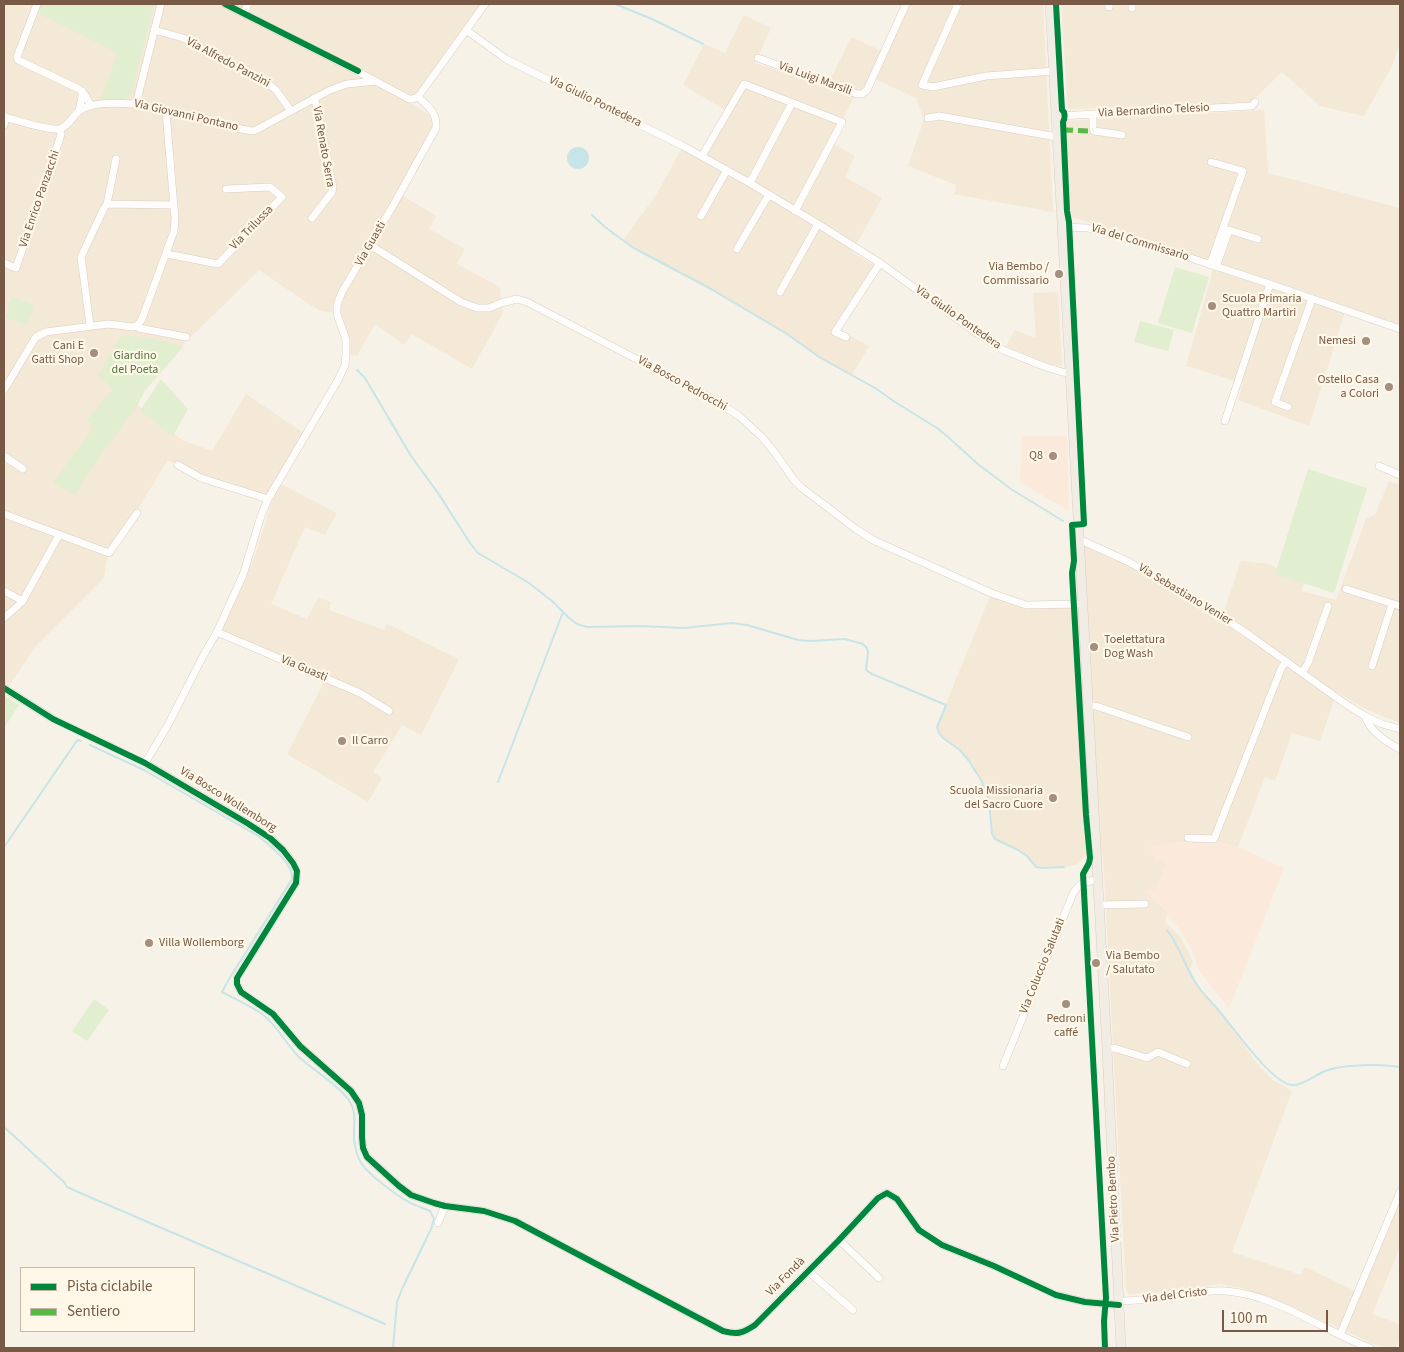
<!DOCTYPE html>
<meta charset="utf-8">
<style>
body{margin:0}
#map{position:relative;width:1404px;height:1352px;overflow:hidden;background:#f7f2e7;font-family:"Source Sans 3",sans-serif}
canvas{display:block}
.frame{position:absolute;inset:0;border:5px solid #775945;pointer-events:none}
.legend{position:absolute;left:20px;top:1267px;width:175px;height:65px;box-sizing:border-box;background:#fff7e8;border:1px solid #c9b8a7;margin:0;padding:6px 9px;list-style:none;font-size:15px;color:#775945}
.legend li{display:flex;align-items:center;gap:10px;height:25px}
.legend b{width:25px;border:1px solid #c9b8a7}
.scale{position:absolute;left:1222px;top:1310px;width:106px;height:22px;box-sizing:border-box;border:2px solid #775945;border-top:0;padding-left:6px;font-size:15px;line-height:18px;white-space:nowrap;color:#775945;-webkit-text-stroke:4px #fff7e8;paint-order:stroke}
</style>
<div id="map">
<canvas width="1404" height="1352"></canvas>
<div class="frame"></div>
<ul class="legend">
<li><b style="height:6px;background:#00873e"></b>Pista ciclabile</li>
<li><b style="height:6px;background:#58b947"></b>Sentiero</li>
</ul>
<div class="scale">100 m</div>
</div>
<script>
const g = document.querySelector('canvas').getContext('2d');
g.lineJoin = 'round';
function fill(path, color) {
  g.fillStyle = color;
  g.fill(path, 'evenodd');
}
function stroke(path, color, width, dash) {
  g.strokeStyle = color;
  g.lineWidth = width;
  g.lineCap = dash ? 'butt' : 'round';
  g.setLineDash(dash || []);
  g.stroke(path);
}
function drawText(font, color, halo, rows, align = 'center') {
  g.font = font + ' "Source Sans 3",sans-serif';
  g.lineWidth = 4.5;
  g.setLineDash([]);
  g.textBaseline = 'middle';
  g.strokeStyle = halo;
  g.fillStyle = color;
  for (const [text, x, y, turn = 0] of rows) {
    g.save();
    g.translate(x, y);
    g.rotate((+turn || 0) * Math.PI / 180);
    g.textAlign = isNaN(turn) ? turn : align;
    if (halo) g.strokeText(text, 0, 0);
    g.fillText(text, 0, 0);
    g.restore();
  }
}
fill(new Path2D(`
 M4,4h479l-73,99 18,11 5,8v5l-33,67 36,22 -7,13 36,20 -8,15 43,23 3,26 -31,56 -61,-35 -7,11 -29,-21 -18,32 -11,-3 -7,-39 -21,-4 -59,-40 -130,128 53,42 30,11 34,-57 59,40 -37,65 -67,-21 -33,-18 -61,99 -3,19 -70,70 -29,44 -1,-1z
 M907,4h136l10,208 -99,-18 2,-9 -48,-19 16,-47 -8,-21 -43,-20 -9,16 -4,4h-6l-24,44 25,14 -10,21 37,21 -30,54 23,14 -40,62 34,18 -17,29 -33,-18 -32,-23 -76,-45 -79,-43 -9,-6 33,-45 26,-47 21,12 27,-47 -47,-28 21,-41 21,9 19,-38 27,13 -16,35 72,24 24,-50 33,15z
 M1061,4h339v39l-9,25 -27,48 -44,-10 -38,-34 -34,33 -180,4z
 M1264,110l4,63 132,35v117l-119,-42 -209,-66 -3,-3 -4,-93z
 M1213,270l132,42 -36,114 -71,-26 5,-17 -57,-17z
 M1058,292l4,74 -12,-2 -44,-18 9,-16 21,8 -3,-45z
 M1389,481l11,4v238l-33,-13 -30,-18 -17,49 -28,-8 -17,48 -10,-4 -27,70 -27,-7 -50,20 6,3 -12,28 -4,-2 -7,2 24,21 -3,10 8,7 8,9 12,24 -4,10 11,18 19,20 40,56 14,14 19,11 -60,161 69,23 4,-8 50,24 45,-107v64l-28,66 28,10v14l-4,10h-6l-17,-4 -90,-42 -41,-14 -22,-4 -64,9 -27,1 -3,-4 -23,-435h-17l-8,9 -12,3 -22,1 -8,-2 -9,-10 -9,-6 -23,-11 -3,-5 -1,-23 -4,-17 -6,-15 -11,-18 -19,-19 -9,-5 -4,-10 2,-9 51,-124 20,7 71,6 -3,-63 51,22 51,29 39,28 21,-62 28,3 35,18 -3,9 35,9 30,-81 9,-4z
 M281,484l56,29 -12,22 -20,-8 -34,77 36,15 11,-22 13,5 -2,8 55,20 3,-6 72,35 -38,76 -19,-10 -29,47 9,6 -14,24 -81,-48 38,-74 -106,-44 33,-73 10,-28 9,-31z`), '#f4e8d6');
fill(new Path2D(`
 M1022,436h45l2,75 -49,-29z
 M1193,840h18l27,7 46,21 -55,141 -29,-37 -9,-24 -11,-19 -14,-13 2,-4 -25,-21 8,-2 4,2 12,-28 -6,-3 -6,2 -5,-16 23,-4z`), '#fbe9dc');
fill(new Path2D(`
 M39,4h115l-22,88c-8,11 -19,8 -32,8l18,-47 -82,-41z
 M1175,267l34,10 -17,56 -34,-10z
 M12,297l23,8 -9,20 -21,-8z
 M1140,321l34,9 -6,21 -34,-9z
 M121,336l23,1 40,9 -39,45 -9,17 -34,45 -27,42 -22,-12 40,-55 -6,-8 26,-31 -15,-13z
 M161,379l27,30 -15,27 -33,-25z
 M1308,469l59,19 -33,105 -59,-19z
 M4,695l15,10 -15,23z
 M94,999l15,11 -22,31 -15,-10z`), '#e1efd0');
fill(new Path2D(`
 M567 158a11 11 0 1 1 22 0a11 11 0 1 1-22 0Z`), '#c7e5e8');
stroke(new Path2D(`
 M615,4l37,15 51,25
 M592,215l13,12 27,20 79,42 76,45 32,23 56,31 20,14 42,26 11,9 31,28 32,24 52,32
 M357,370l8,8 46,78 27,37 32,50 8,10 51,30 23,18 16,16 9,7 10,3 53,-1 44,2 48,-5 15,2 51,15 12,1 35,-2 18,5 4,4 1,4 -2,18 6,4 74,31 -9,22 2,6 4,5 17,12 9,11 12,19 6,14 3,17 2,23 3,5 23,11 9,6 9,11 8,1 20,-1
 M90,745l54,25 114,66c11,9 36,28 34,43l-63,100 -7,13c13,7 27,13 40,22 15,11 24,30 37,43 15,14 36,25 49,42 10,14 5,25 6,40 1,8 2,15 6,22 6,12 37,35 49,41 7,4 14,6 21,9l4,8 -3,10 -29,60 -5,13 -4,46
 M498,782l65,-170
 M4,847l72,-105 2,-2 3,1
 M1167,930c14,18 19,41 33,59 6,8 14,15 20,23 13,15 54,75 74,73 11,-1 21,-10 31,-14 19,-7 55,-7 75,-4
 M4,1127l60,55 3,5 11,5 307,132`), '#c7e5e8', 2);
const minor = new Path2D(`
 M37,4l-20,53 1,3 61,29 6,6 6,11
 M225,4l128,65 56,30h3l6,-2
 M958,4l-36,81 11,2 53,-11 68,-5
 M1109,4v3
 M1132,4v4
 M244,13l4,-9
 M154,30l29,8 85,46 8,6 15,21
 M466,30l40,29 24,12 153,75 65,36 70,42 62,39 98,71 25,16 40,16 19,6 8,1
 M758,58l99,36h5l5,-4 39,-86
 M418,97l67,-93
 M136,104l25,-100
 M79,111l3,-14v-6
 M1093,114v15l1,2 28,4
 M1057,116l195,-10 3,-4
 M4,117c12,3 44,14 55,12 9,-2 13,-12 20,-18 12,-10 40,-8 55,-7 13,0 22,4 33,8 8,3 15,2 23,3 21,3 41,14 63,16l3,-1 74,-40 17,-6 29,-3
 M928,118l11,-2 118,21
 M4,125l2,-8
 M702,156l42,-72 98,38 -47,89
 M748,182l4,-3 40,-76
 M107,204l9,-45
 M701,216l26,-46
 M312,218l20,-26 1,-5 -16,-80 -3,-9
 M1062,227l26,1 72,20 110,36 130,45
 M370,245l91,57 16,6h12l12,-5 16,-4 10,3 186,97 26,17 23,21 13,16 19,27 8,8 54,41 17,11 118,53 35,12 56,-1
 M737,249l28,-48 4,-5
 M167,254l51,10 64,-67 -12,-10 -44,2
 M4,263l12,5 42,-124 3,-10 -1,-5
 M1210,265l33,-94 -32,-9
 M1216,267l13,-37 29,9
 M780,292l38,-68
 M90,325l-9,-68 23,-49 3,-4 66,1
 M137,326l5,-7 32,-88 1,-12 -9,-107
 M846,337l-11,-5 45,-69
 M4,390l30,-50 2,-3 10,-5 62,-8 25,3 4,-1 2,2 47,9
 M1288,407l-13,-5 37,-103
 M1225,421l45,-137
 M4,456l19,13
 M178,465l23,13 67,21
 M1379,466l21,9
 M4,514l105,39 28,-40
 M1079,541h4l46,21 53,30 27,16 43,29 95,68 18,11 17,8 18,5
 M1346,589l54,17
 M4,591l15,8 3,3
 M4,618l18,-16 37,-67
 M217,632l143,61 29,18
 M1372,666l20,-62
 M1302,673l6,-10 20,-57
 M4,688l49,31 92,44 102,60 23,15 13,12 10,13 4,8 -1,12 -59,95v6l4,8 32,22 27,32 51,45 8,12 3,12v22l1,11 4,9 32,29 12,9 23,8 11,3 39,5 31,10 208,110c15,4 20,2 32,-6l84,-85 39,-42 9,-5 10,6 22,31 23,15 52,21 62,29 29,7 34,3
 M1088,706h8l92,31
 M1365,716c5,16 21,26 35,33
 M145,763l23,-38 35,-69 14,-24 26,-57 18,-59 7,-17 70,-119 7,-15 1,-12v-13l-9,-26v-9l5,-13 52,-88 42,-76c1,-16 -7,-21 -18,-31
 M1188,838l26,1 67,-170 5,-8
 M1099,905l46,-1
 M1107,1049l7,-1 33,10 11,-6 29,12
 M1003,1066l69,-170c7,-14 11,-14 25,-16
 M438,1223l7,-17
 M839,1240l40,38
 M808,1271l45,39
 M1119,1301c20,0 40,-3 61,-6 14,-2 30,-5 45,-4 51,3 98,40 145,57
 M1340,1335l60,-143`);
const major = new Path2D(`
 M1050,4l57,1045 14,299`);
stroke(minor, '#d8cfc5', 8);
stroke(major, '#d9cfc6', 10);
stroke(minor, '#fefdfb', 7);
stroke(major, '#f2ede4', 9);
stroke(new Path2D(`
 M1063,130l27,1 3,-1`), '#58b947', 5, [10, 5]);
stroke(new Path2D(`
 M225,4l133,67
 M1056,4l6,106 2,2c1,4 1,7 -1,10l4,89 2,11 15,302 -12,1 2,36 -2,12 14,242 4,43 -1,5 -6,11 23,424 -2,23 1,27
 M4,688l49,31 92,44 102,60 23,15 13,12 10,13 4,8 -1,12 -59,95v6l4,8 32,22 27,32 51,45 8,12 3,12v22l1,11 4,9 32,29 12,9 23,8 11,3 39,5 31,10 208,110c15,4 20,2 32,-6l84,-85 39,-42 9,-5 10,6 22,31 23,15 52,21 62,29 29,7 34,3`), '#00873e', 6);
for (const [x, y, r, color] of [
 [1059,274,5,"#a48f7e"],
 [1212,306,5,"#a48f7e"],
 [1366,341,5,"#a48f7e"],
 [94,353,5,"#a48f7e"],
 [1389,387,5,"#a48f7e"],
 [1053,456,5,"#a48f7e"],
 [1094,647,5,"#a48f7e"],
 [342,741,5,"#a48f7e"],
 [1053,798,5,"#a48f7e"],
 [149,943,5,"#a48f7e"],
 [1096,963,5,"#a48f7e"],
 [1066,1004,5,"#a48f7e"]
]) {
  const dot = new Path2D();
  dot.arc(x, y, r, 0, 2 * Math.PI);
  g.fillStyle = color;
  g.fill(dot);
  stroke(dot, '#fff7e8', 2);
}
drawText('12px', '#775945', '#fff7e8', [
 ["Via Alfredo Panzini",228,63,28],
 ["Via Luigi Marsili",815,79,20],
 ["Via Giulio Pontedera",595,102,26],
 ["Via Bernardino Telesio",1154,111,-3],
 ["Via Giovanni Pontano",186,116,13],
 ["Via Renato Serra",323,147,80],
 ["Via Enrico Panzacchi",40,199,-71],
 ["Via Trilussa",252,228,-46],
 ["Via del Commissario",1140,243,17],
 ["Via Guasti",371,244,-60],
 ["Via Giulio Pontedera",958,318,35],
 ["Via Bosco Pedrocchi",682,384,29],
 ["Via Sebastiano Venier",1185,595,31],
 ["Via Guasti",304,669,23],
 ["Via Bosco Wollemborg",228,800,32],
 ["Via Coluccio Salutati",1043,966,-68],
 ["Via Pietro Bembo",1114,1199,-93],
 ["Via Fondà",786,1277,-45],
 ["Via del Cristo",1175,1296,-7]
]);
drawText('12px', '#775945', '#fff7e8', [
 ["Via Bembo /",1049,267],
 ["Commissario",1049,281],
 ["Scuola Primaria",1222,299,"left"],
 ["Quattro Martiri",1222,313,"left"],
 ["Nemesi",1356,341],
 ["Cani E",84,346],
 ["Gatti Shop",84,360],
 ["Ostello Casa",1379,380],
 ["a Colori",1379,394],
 ["Q8",1043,456],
 ["Toelettatura",1104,640,"left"],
 ["Dog Wash",1104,654,"left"],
 ["Il Carro",352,741,"left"],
 ["Scuola Missionaria",1043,791],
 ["del Sacro Cuore",1043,805],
 ["Villa Wollemborg",159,943,"left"],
 ["Via Bembo",1106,956,"left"],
 ["/ Salutato",1106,970,"left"],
 ["Pedroni",1066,1019,"center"],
 ["caffé",1066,1033,"center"]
], 'right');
drawText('12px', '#49793a', '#fff7e8', [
 ["Giardino",135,356],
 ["del Poeta",135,370]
]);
</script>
